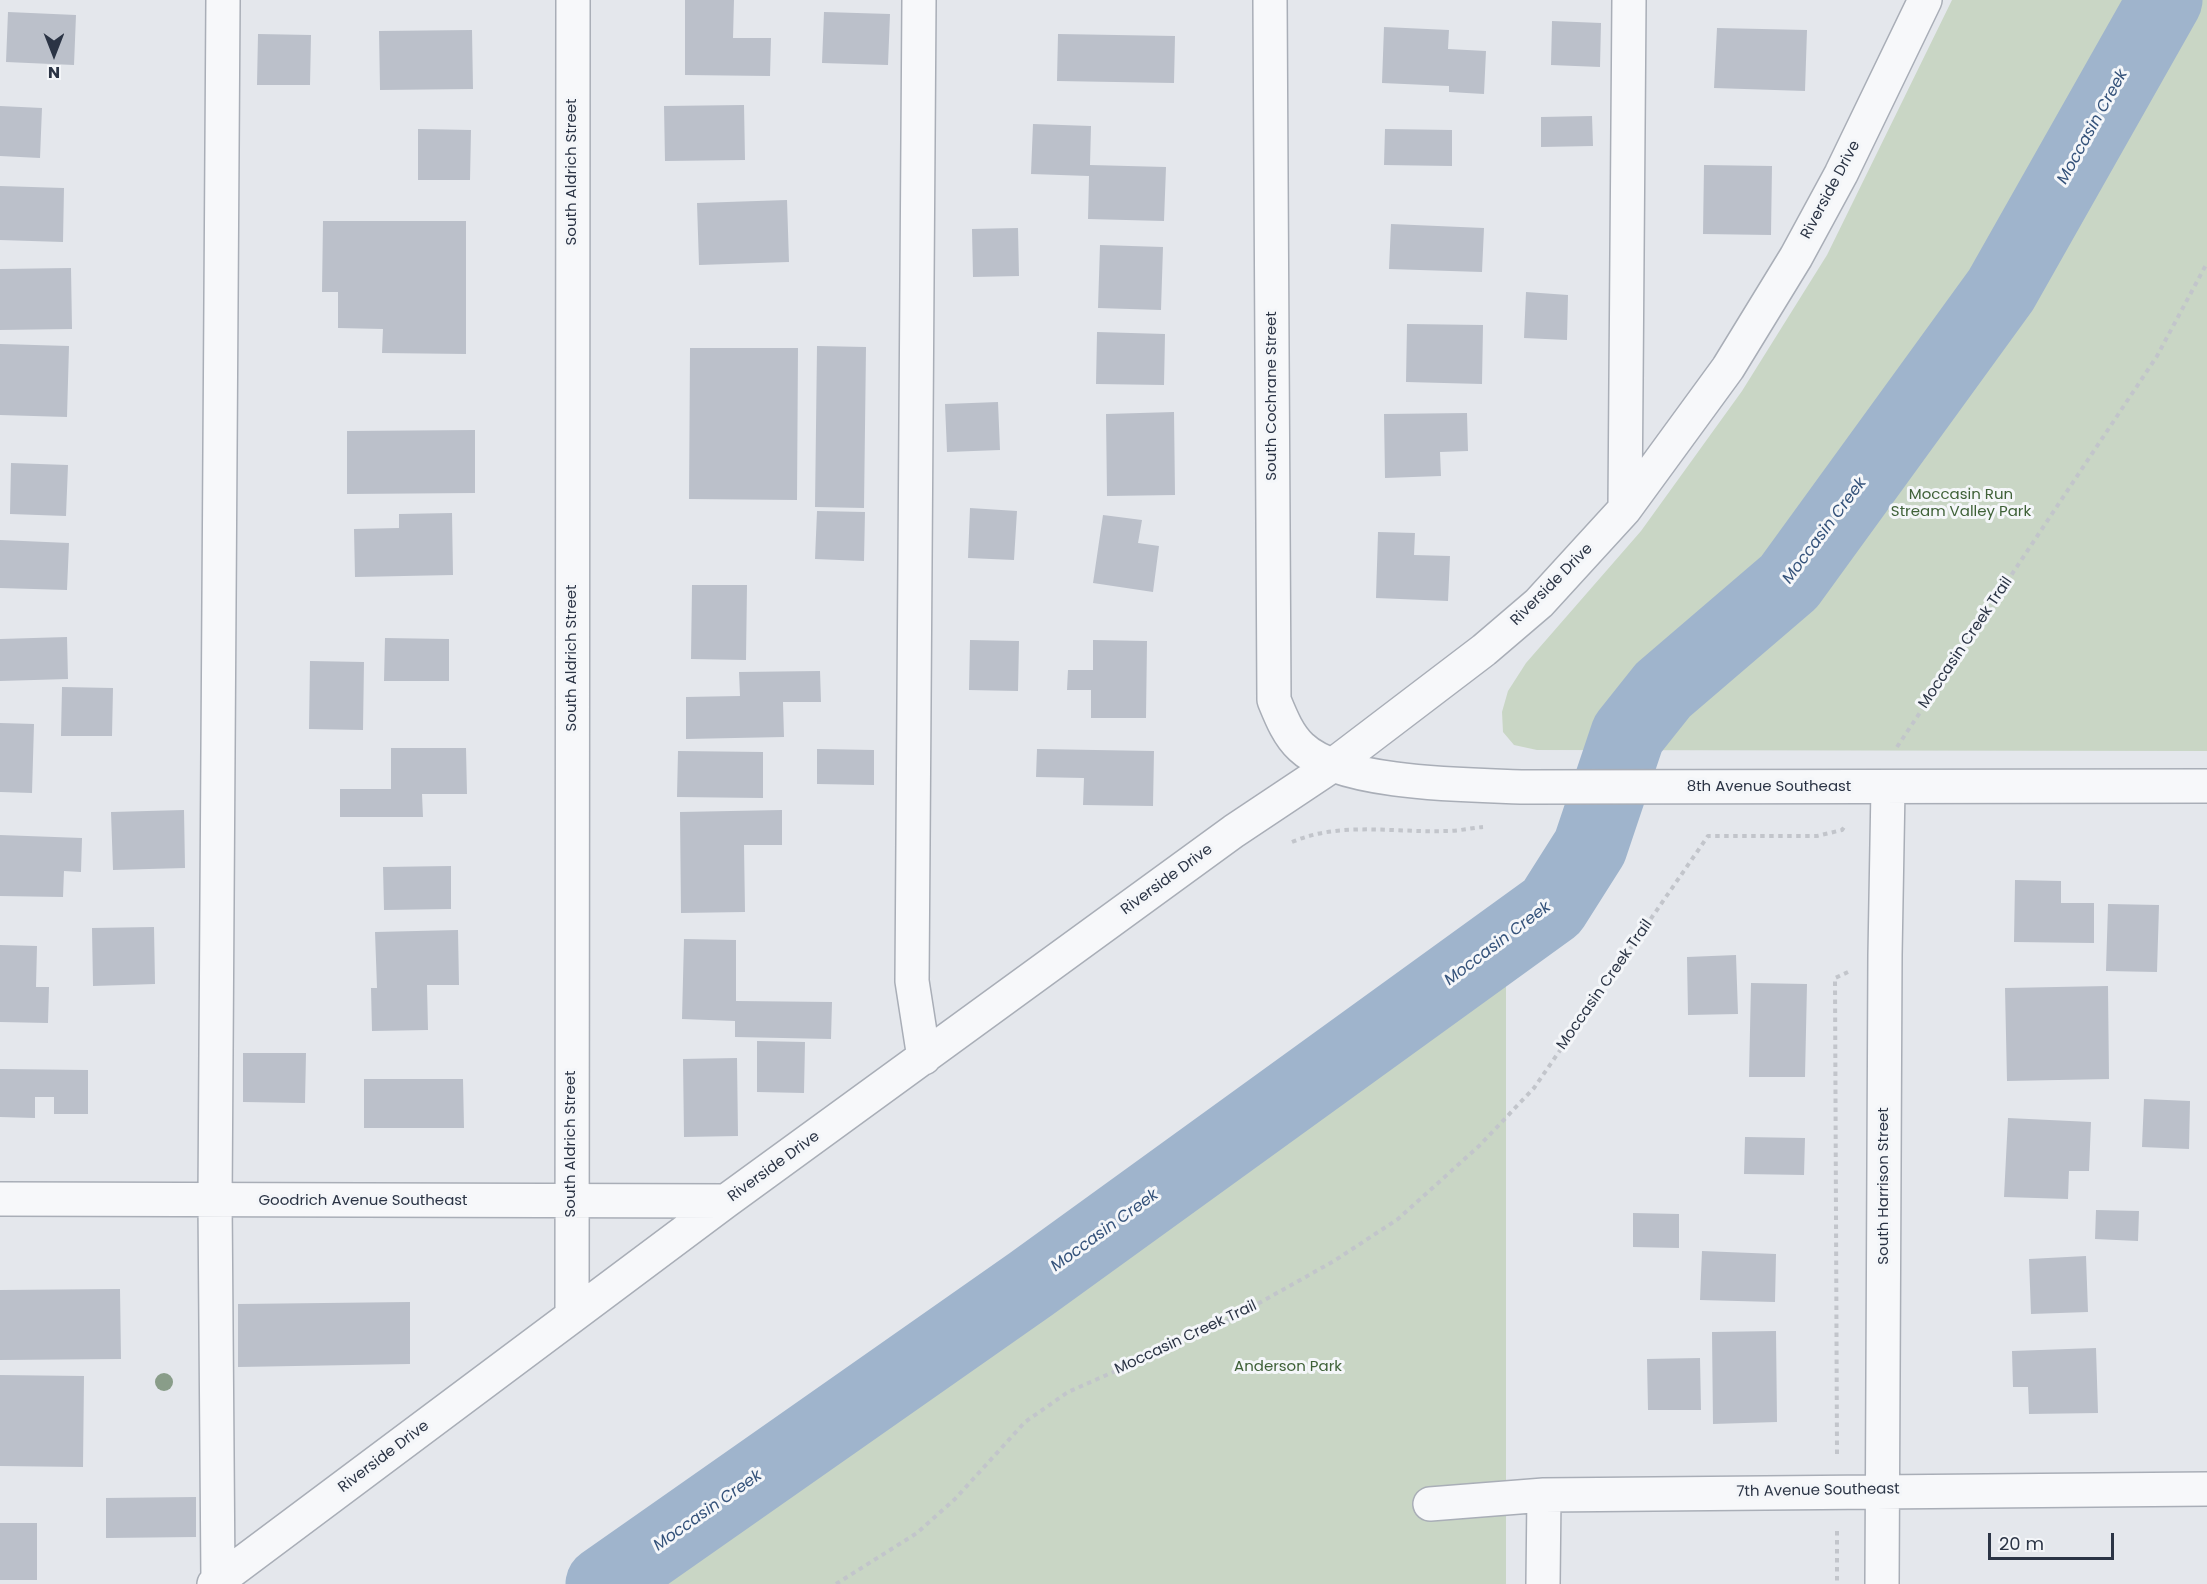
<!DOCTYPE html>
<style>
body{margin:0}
#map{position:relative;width:2207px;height:1584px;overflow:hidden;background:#e4e7ec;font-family:Poppins,sans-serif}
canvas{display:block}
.north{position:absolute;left:24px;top:24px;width:60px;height:60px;-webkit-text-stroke:4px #f4f6f9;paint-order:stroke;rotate:180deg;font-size:16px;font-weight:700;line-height:24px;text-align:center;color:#2b3445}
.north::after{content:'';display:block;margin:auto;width:21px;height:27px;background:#2b3445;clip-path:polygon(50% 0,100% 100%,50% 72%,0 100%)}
.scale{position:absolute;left:1988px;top:1533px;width:126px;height:27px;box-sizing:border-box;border:3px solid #2b3445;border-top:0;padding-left:8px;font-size:18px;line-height:21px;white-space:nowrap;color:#2b3445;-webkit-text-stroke:4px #f4f6f9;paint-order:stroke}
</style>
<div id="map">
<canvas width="2207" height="1584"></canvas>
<div class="north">N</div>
<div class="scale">20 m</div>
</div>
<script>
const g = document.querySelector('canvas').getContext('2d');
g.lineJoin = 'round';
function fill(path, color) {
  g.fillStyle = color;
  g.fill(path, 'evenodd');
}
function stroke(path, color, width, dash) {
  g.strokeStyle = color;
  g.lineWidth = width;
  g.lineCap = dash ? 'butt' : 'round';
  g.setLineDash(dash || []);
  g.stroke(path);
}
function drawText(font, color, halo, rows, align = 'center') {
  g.font = font + ' Poppins,sans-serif';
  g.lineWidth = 6;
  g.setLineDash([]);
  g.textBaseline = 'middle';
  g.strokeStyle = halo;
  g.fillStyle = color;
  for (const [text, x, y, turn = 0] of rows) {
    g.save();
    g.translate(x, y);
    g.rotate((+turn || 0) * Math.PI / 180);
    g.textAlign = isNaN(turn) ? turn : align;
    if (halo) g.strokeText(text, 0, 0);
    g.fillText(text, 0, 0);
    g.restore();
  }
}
fill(new Path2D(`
 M1952,0h255v751l-670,-1 -23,-5 -11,-13 -1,-20 6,-21 18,-28 115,-132 101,-140 85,-136z
 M1506,939v645h-903l428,-300z`), '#c9d6c5');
stroke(new Path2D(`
 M603,1584l428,-300 521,-377 38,-60 38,-113 35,-44 126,-108 212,-292 164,-290`), '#9fb4cc', 75);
fill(new Path2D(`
 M685,0h49l-1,38h38l-1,38 -85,-1z
 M8,12l68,3 -2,50 -68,-3z
 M824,12l66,2 -2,51 -66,-2z
 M1552,21l49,2 -1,44 -49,-2z
 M1384,27l65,3 -1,19 38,2 -2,43 -35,-2v-6l-67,-3z
 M1717,28l90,2 -2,61 -91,-3z
 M472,30l1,59 -93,1 -1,-59z
 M258,34l53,1 -1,50h-53z
 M1058,34l117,2 -1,47 -117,-2z
 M744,105l1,55 -80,1 -1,-55z
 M0,106l42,2 -2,50 -40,-2z
 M1592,116l1,30 -52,1v-30z
 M1033,124l58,2 -1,39 76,2 -2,54 -76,-2 1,-43 -58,-2z
 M418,129l53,1 -1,50h-52z
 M1385,129l67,1v36l-68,-1z
 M1704,165l68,1 -1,69 -68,-1z
 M0,186l64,2 -1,54 -63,-2z
 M787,200l2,62 -90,3 -2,-62z
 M323,221h143v133l-84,-1 1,-24 -45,-1v-36h-16z
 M1391,224l93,4 -2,44 -93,-3z
 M1018,228l1,48 -46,1 -1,-48z
 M1100,245l63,2 -2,63 -63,-2z
 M71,268l1,61 -72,1v-61z
 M1526,292l42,3 -1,45 -43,-2z
 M1407,324l76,1 -1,59 -76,-2z
 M1097,332l68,2 -1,51 -68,-1z
 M0,344l69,2 -2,71 -67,-2z
 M817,346l49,1 -2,161 -49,-1z
 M690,348h108l-1,152 -108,-1z
 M998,402l2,48 -53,2 -2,-48z
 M1174,412l1,83 -68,1 -1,-82z
 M1467,413l1,38 -28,1 1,24 -56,2 -1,-64z
 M475,430v63l-128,1v-63z
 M11,463l57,2 -2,51 -56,-2z
 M970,508l47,3 -3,49 -46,-2z
 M817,511l48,1 -1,49 -49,-2z
 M452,513l1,62 -98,2 -1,-48 45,-1v-14z
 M1103,515l39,5 -4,23 21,3 -6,46 -60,-9z
 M1378,532l37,1 -1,22 36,1 -2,45 -72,-3z
 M0,540l69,3 -2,47 -67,-2z
 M692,585h55l-1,75 -55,-1z
 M67,637l1,42 -68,2v-42z
 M385,638l64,1v42h-65z
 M970,640l49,1 -1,50 -49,-1z
 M1093,640l54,1 -1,77h-55v-28h-24l1,-20h25z
 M310,661l54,1 -1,68 -54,-1z
 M820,671l1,31h-38l1,35 -98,2v-42l54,-1 -1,-24z
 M62,687l51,1 -1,48h-51z
 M0,723l34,1 -2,69 -32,-1z
 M391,748h75l1,46h-45l1,23h-83v-28h51z
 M817,749l57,1v35l-57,-1z
 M1037,749l117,2 -1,55 -70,-1 1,-27 -48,-1z
 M678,751l85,1v46l-86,-1z
 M184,810l1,58 -72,2 -2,-58z
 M782,810v35h-38l1,67 -64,1 -1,-101z
 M0,835l82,3 -1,34 -17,-1 -1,26 -63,-1z
 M451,866v43l-67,1 -1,-43z
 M2015,880l46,1v22h33v40l-80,-1z
 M2108,904l51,1 -2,67 -51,-1z
 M154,927l1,57 -62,2 -1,-58z
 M458,930l1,55h-32l1,45 -56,1 -1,-43h6l-2,-56z
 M684,939l52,1v61l96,1 -1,37 -96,-2v-16l-53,-2z
 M0,945l37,1 -1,41h13l-1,36 -48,-1z
 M1736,955l2,59 -50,1 -1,-58z
 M1751,983l56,1 -2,93h-56z
 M2108,986l1,93 -102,2 -2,-93z
 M757,1041l48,1 -1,51 -47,-1z
 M243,1053h63l-1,50 -62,-1z
 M737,1058l1,78 -54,1 -1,-78z
 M0,1069l88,1v44h-34v-17h-19v21l-35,-1z
 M364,1079h99l1,49h-100z
 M2144,1099l46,2 -1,48 -47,-2z
 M2008,1118l83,4 -2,49h-20l-1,28 -64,-2z
 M1745,1137l60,1 -1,37 -60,-1z
 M2096,1210l43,1 -1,30 -43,-2z
 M1633,1213l46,1v34l-46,-1z
 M1702,1251l74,3 -1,48 -75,-2z
 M2086,1256l2,56 -57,2 -2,-55z
 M120,1289l1,70 -121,1v-70z
 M410,1302v62l-172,3v-63z
 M1776,1331l1,91 -64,2 -1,-92z
 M2096,1348l2,65 -69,1 -1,-27h-15l-1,-36z
 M1700,1358l1,52h-53l-1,-51z
 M0,1375l84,1 -1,91 -83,-1z
 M196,1497v40l-90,1v-40z
 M0,1523h37v57h-37z`), '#bbc0ca');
const minor = new Path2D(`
 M919,0l-7,981 12,77
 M1270,0l4,700c7,17 14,35 27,47 39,38 170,38 223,40l683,-1
 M1625,509l4,-509
 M0,1199l726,2
 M572,1316l1,-1316
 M1430,1504l114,-9 663,-6
 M218,1581l-3,-381 8,-1200
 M214,1584l512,-383 508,-370 99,-66 151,-115 55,-47 86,-94 103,-141 68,-111 45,-83 84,-174
 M1543,1584l1,-89
 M1882,1584l3,-629 3,-167`);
stroke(minor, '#a9aeb7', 36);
stroke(new Path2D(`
 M1897,747l260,-391 50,-93
 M1292,842c49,-21 102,-9 155,-11 12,0 24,-3 36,-4
 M1837,1454l-2,-476 13,-6
 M1837,1531v53
 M836,1584l81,-51 38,-34 70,-77 43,-30 152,-67 114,-64 64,-42 81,-73 55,-58 174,-252h109l25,-6 3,-4`), '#c2c5cb', 4, [4.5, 4.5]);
stroke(minor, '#f7f8fa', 33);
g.fillStyle = '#899d89';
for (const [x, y] of [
 [164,1382]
]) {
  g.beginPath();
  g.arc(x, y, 9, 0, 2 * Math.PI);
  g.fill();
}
drawText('15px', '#2b3445', '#f4f6f9', [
 ["South Aldrich Street",572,172,-90],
 ["Riverside Drive",1831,190,-62],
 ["South Cochrane Street",1272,396,-90],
 ["Riverside Drive",1552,585,-45],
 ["Moccasin Creek Trail",1966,643,-56],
 ["South Aldrich Street",572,658,-90],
 ["8th Avenue Southeast",1769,787],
 ["Riverside Drive",1167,880,-36],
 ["Moccasin Creek Trail",1605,985,-55],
 ["South Aldrich Street",571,1144,-90],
 ["Riverside Drive",774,1167,-36],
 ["South Harrison Street",1884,1186,-90],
 ["Goodrich Avenue Southeast",363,1201],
 ["Moccasin Creek Trail",1186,1338,-25],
 ["Riverside Drive",384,1457,-37],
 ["7th Avenue Southeast",1818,1491,-1]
]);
drawText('15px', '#3f6138', '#f4f6f9', [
 ["Moccasin Run",1961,495],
 ["Stream Valley Park",1961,512],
 ["Anderson Park",1288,1367]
]);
drawText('italic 16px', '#34527a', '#f4f6f9', [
 ["Moccasin Creek",2093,127,-61],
 ["Moccasin Creek",1825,531,-53],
 ["Moccasin Creek",1498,944,-37],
 ["Moccasin Creek",1105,1231,-36],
 ["Moccasin Creek",708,1511,-35]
]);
</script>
